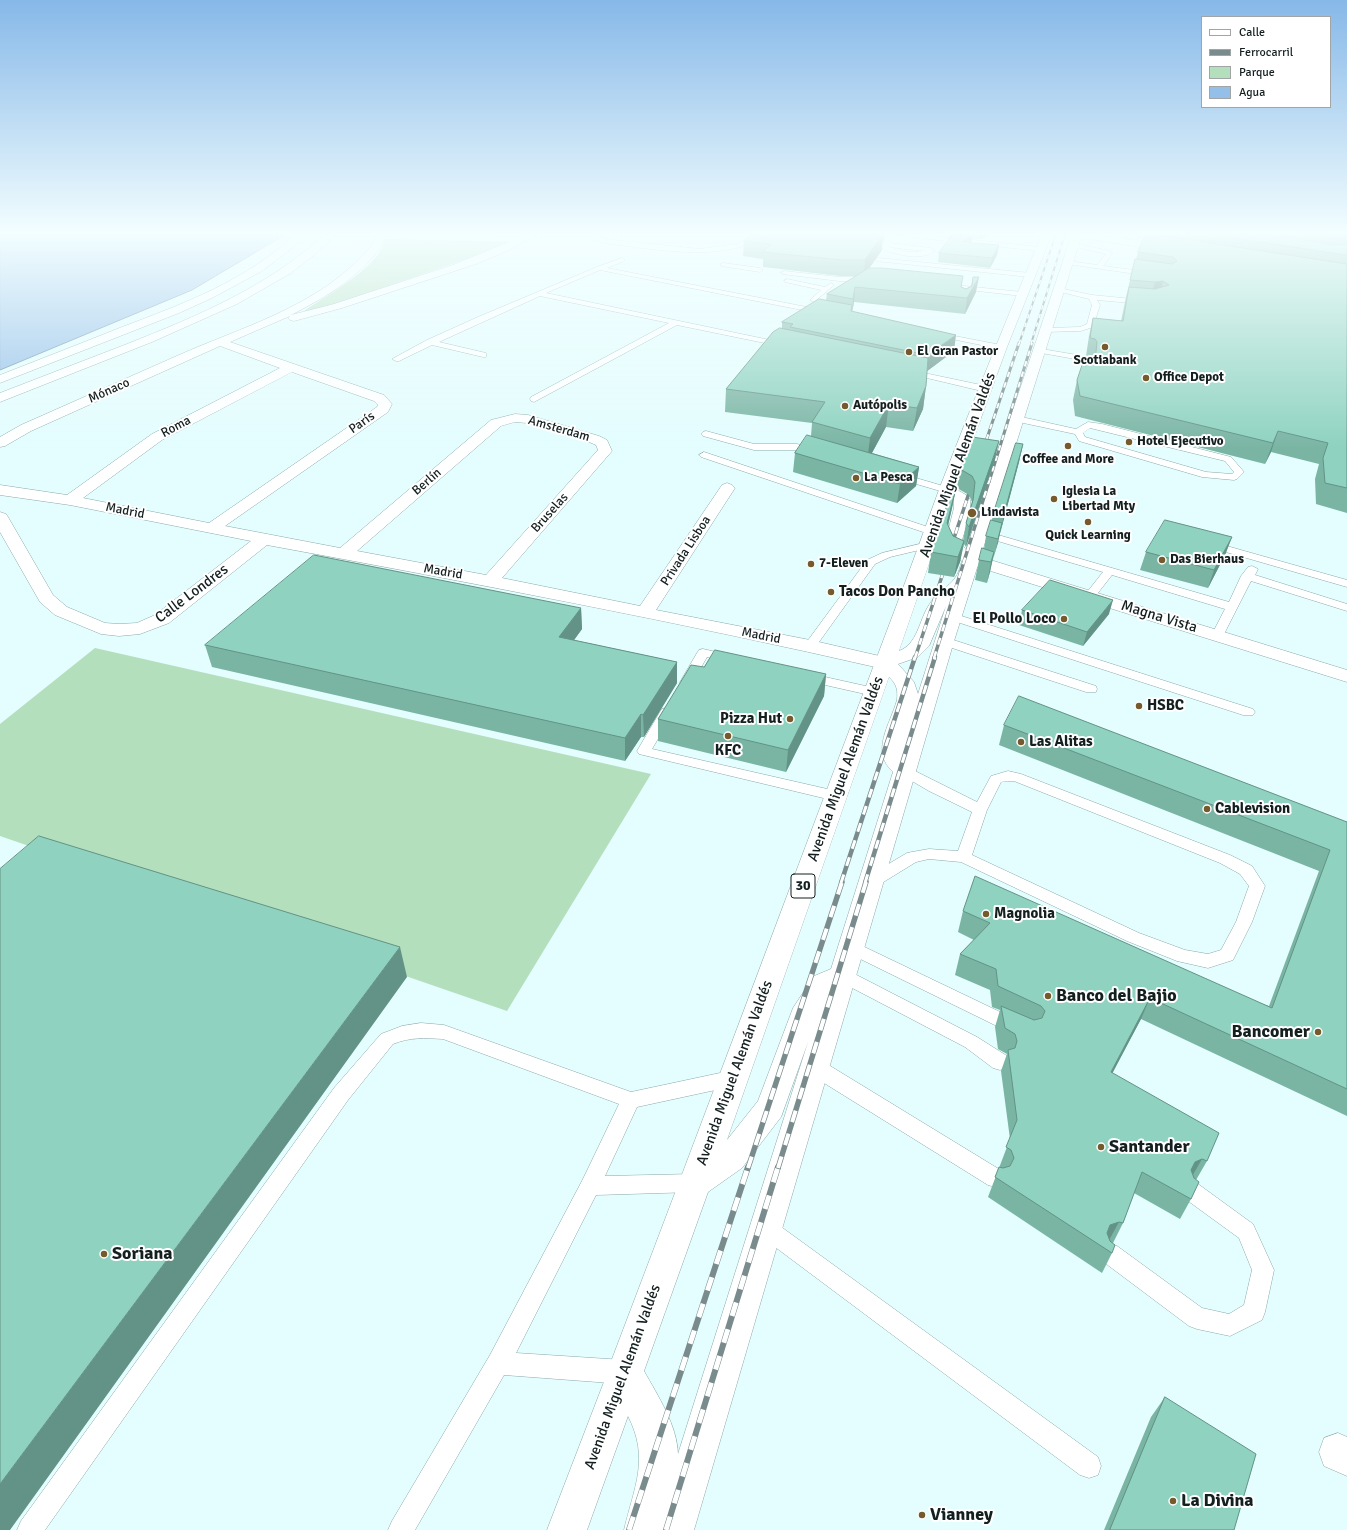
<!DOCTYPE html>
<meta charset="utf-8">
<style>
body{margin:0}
#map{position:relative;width:1347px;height:1530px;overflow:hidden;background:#e4fdfe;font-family:Signika,sans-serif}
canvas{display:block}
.legend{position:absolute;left:1201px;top:16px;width:130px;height:92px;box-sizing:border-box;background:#fff;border:1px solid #a1a5a6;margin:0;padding:5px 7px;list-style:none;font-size:12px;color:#141f20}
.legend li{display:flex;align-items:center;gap:8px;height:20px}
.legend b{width:20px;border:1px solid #a1a5a6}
</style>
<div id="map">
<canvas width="1347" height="1530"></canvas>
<ul class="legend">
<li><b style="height:5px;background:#fff"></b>Calle</li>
<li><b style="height:5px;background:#798b8c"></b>Ferrocarril</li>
<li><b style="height:11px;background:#b4dfbd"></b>Parque</li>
<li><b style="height:11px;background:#94bfe8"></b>Agua</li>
</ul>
</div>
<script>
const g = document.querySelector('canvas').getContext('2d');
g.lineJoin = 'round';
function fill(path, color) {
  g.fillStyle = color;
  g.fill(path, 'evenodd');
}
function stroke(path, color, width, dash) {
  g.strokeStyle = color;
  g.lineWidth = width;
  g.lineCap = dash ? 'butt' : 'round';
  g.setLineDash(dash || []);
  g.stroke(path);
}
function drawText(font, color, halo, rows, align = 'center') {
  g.font = font + ' Signika,sans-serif';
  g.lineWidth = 4;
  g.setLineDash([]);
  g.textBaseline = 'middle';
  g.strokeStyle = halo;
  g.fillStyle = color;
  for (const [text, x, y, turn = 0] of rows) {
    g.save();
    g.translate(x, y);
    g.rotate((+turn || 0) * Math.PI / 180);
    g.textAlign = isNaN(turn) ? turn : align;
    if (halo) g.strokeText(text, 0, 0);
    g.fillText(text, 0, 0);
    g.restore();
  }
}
fill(new Path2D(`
 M385,239h68l55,3 2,2 -192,66 -11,2 -3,-1c23,-16 76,-44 81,-72z
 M95,648l556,126 -144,237 -507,-175v-112z`), '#b4dfbd');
const water = new Path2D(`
 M0,234h284l-1,2 -91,54 -192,80z`);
fill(water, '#94bfe8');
stroke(water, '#6e8fac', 1);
const service = new Path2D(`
 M596,234h7l-3,3 4,2 96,10 37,-5 21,-10h8c-37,31 -118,14 -163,9l-9,-4 -1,-1z
 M887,234h6l-3,9 41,5 4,3c-13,10 -37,4 -51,-1l-2,-2zM888,247l38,4 -17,1z
 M897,234h21l122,13 3,2 -3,2 -140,-15z
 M1073,243l37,8 2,3 -9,12 47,6 3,2 -3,2 -83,-12 -1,-1 3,-2 28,4 9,-11 -35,-8v-2z
 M622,258l2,1v2l-17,7 215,42 4,2 -4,2 -222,-44 -54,23 238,50 4,2 -4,2 -107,-22 -143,77 -3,-1 -1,-2 1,-2 138,-74 -129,-27 -101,46 47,11v4h-3l-51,-12 -33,16h-3l-4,-2 35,-19 51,-23 119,-50z
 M878,258l152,15 3,2 -3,2 -154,-16v-2z
 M723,263l37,5 3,2 -3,2 -39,-6v-2z
 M784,271l55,6h30l3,2 -3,2h-30l-57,-7 -1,-1z
 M787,279l38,8 6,-4 3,2 -20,17 -4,-2 11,-10 -36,-8 -1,-1z
 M945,284l77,8 3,2 -3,2 -79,-9 -1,-1z
 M1059,288l33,7 51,5 4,2 -4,2 -46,-4 3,5 -7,22 -12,4 -38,1 -1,-2 4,-2 34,-1 7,-3 5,-19 -3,-6 -32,-8 -1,-1z
 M934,332l67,13 4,2 -4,2 -64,-13h-3z
 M1036,348l41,7 13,4 1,2 -2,19 -4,2 -4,-2 2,-18 -8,-3 -39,-7z
 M907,370h3l76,16 4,3 -4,3 -76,-18h-3z
 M1017,416l59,13 12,-7 14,2 129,33 13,15 -7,7 -3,1 -32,-3 -123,-36 -4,-7 -61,-13 -1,-2 1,-2zM1090,428l135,33 9,11 -2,2 -26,-2 -121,-35 -2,-4z
 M706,431l48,13h43l22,6 2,2 -5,3 -19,-5h-43l-51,-14 -2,-2 2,-2z
 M704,452l233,78 1,2 -5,3 -4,-1 -228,-77 -2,-2z
 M899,473l51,15 2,2 -5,3 -51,-15 -2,-2z
 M981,530l248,72 12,-26 7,-9 4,-1 6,3 -3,6 92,29v7l-96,-30 -28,55 -2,3h-8l-2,-3 14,-27 -113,-34 -18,23h-8l-2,-2 19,-24 -126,-37 -1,-2 1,-2z
 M1209,541l138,39v7l-142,-41 -1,-2 1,-2z
 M928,542l4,1 1,2 -1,2 -42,10 -15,7 -61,85h-8l-2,-3 2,-3 61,-83 15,-7z
 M952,613l301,96 2,3 -2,3h-10l-295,-96 -2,-2 2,-2z
 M944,637l152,49 1,3 -1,3h-10l-146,-48 -2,-3 2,-3z
 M703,649l31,7 2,3 -2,3 -4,1 -23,-6 -16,28h-10l-1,-3 17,-29 2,-3z
 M807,673l72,16 1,3 -1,3 -5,1 -71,-16 -2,-3 2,-3z
 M667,708l5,1 2,3 -22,37 184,42 5,2 2,3 -2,3 -5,2 -197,-47 -2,-3 23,-39 2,-3z
 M905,766l72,36 14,-26 17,-5 13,3 209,81 22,11 13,20 -13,36 -19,38 -25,8 -31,-7 -50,-20 -166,-79 -32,-3 -13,3 -39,24 -6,2 -6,-2 -2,-4 2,-4 42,-25 5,-1 17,-3 29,2 14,-39 -43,-21 -29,-17 -2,-3 2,-3zM1008,781h6l206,82 20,11 9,12 -13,36 -15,28 -13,4 -23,-4 -46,-17 -167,-78 15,-45 14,-28z
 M852,941l169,81 3,5 -3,5 -6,2 -6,-2 -163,-80 -2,-5 2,-5z
 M843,968l134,69 30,19 2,6 -2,6 -7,2 -7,-2 -28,-21 -128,-67 -3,-5 3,-5z
 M421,1023l23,2 187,67 103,-22 7,2 2,6 -2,6 -7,2 -97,21 -32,69 89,-2 7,2 3,7 -3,7 -7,2 -98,3 -80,158 108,7 8,4 4,8 -4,8 -8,4 -120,-9 -89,155h-27l4,-9 98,-166 93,-176 36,-75 -176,-65c-18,-1 -33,-2 -50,5l-45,56 -303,430h-28l4,-9 313,-433 47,-54 21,-8z
 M815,1059l7,2 180,110 3,7 -3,7 -7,2 -7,-2 -180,-112 -2,-6 2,-6z
 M1191,1181l7,3 55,40 21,46 -9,42 -3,8 -32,16 -33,-7 -8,-3 -88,-66 -3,-7 3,-7 8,-3 8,3 85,62 27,6 15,-9 8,-35 -13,-32 -55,-40 -3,-7 3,-7z
 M766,1218l7,3 325,236 3,9 -3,9 -9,3 -9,-3 -321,-240 -3,-7 3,-7z`);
const minor = new Path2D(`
 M377,234h79l63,3 6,-3h12l-30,17 -31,13 -134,44 -48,13 -4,-1 -2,-2 2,-2 -60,26 154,53 8,9 -4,8 -163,114 115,22 151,-128 24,-6 13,1 71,21 8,4 5,11 -110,127 138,28 82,-121 5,-2 5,2 3,3 -79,122 154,30 74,17 7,2 3,4 -3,4 -7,2c-204,-47 -411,-86 -617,-124l-98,78 -29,11 -21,2 -18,-2 -46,-19 -15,-13 -40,-70v-20l6,2 2,3 45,78 14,12 38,16 14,1 18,-1 18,-8 96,-74 -181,-36 -70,-10v-10l67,10 85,-61 128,-66 -60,-22 -189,85 -26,15 -5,1v-10l21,-12c53,-23 105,-47 158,-70 61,-27 133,-47 181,-97 7,-7 14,-14 17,-24zM385,239l124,3 -56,23 -119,39 -43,11c35,-18 75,-41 94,-76zM292,372l82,29 4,4 -1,2 -168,116 -126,-25 79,-58zM515,422l12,1 62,19 7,3 2,5 -112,125 -129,-24 144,-125z
 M971,554l376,116v12l-382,-119 -3,-4 3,-4z
 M1338,1433l9,4v39l-23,-10 -5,-14 5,-14z`);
const secondary = new Path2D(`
 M1073,234h23l74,12 5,3 -5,3 -92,-15z`);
const trunk = new Path2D(`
 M295,234h11l-15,15 -29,22 -50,27 -33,15 -179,70v-8c41,-16 82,-32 122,-48 61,-23 126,-47 173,-93z
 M325,234h11l-22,21 -23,18 -54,31 -85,38 -152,60v-9c42,-16 85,-33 127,-49 71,-28 142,-58 198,-110z
 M1042,234h10l-45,113 -52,142c4,2 11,5 14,9 5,7 -5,36 -8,45l5,7 106,-316h10l-128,407 -260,889h-70c10,-43 26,-71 4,-114l-41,114h-40l60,-156 -1,-2 6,-13c95,-249 188,-499 282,-747 16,-42 31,-84 46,-125 33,-85 67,-169 102,-253zM951,500l3,2v6l-9,35 6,11 11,7c-2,5 -3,13 -7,17 -7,10 -19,15 -26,27 -10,15 -11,39 -30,46zM946,606l-28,88 -4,-12 -16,-18 20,-7 11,-11zM889,677c8,7 9,14 8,23 -7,25 -27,51 -4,72l-62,197 -17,7 -21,32 -35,93 -31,39zM808,1042l-130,412c-1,-29 -20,-58 -34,-83l64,-179 34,-24 39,-51z
 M1119,234h17l5,3 -5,3 -15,-4z`);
stroke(service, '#8ba9aa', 1);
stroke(minor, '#8ba9aa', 1);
stroke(secondary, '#8ba9aa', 1);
stroke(trunk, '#8ba9aa', 1);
fill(service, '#fff');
fill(minor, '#fff');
fill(secondary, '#fff');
fill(trunk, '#fff');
const railFar5 = new Path2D(`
 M1019,344l37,-110
 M1031,344l34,-110`);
const railFar4 = new Path2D(`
 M983,450l36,-107
 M989,482l43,-139`);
const railFar3 = new Path2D(`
 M951,547l21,-63
 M915,658l31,-94
 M934,658l55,-177`);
const railFar2 = new Path2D(`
 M841,883l74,-226
 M865,883l70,-226`);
const railFar1 = new Path2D(`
 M748,1168l94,-286
 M778,1168l88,-286`);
const rail = new Path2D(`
 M629,1530l119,-363
 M666,1530l112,-363`);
stroke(railFar5, '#798b8c', 2);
stroke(railFar4, '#798b8c', 3);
stroke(railFar3, '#798b8c', 3.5);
stroke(railFar2, '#798b8c', 4.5);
stroke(railFar1, '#798b8c', 5.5);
stroke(rail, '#798b8c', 6);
stroke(railFar5, '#fff', 1.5, [4.5]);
stroke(railFar4, '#fff', 2, [5.5]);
stroke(railFar3, '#fff', 2.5, [7]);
stroke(railFar2, '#fff', 3, [9]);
stroke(railFar1, '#fff', 4, [12]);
stroke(rail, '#fff', 5, [14]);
fill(new Path2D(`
 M752,234h133l-3,9v7l-13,18 92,19 5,2 5,-3 2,-9 3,15 -11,22 -111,-12 -2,9 102,40 -27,20 -1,15 -3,23 -10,22 -27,-4 -14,26 47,14 -3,19 -19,17 -104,-31 2,-19 16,-17 1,-13 -87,-11 1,-23 56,-61v-6l44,-22 1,-6 29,-18h-16l-77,-9v-8l-20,-3 1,-15z
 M953,234h37l-9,5 -9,-1 -1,5 28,2 -2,10 -7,13 -52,-6 1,-9z
 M1146,234h201v279l-31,-9 -1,-25 4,-15 -48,-12 -6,12 -190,-48 -2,-16 4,-20 8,-14 7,-3v-3l-2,-2 -4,-2 3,-20 4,-18 28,3 5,-24 9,-38h1l2,-7z
 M1023,444l-4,18 -26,97 -6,24 -12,-3 4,-20 5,-11 2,-13 6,-16 2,-8z
 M995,459l-29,88 -2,-3 -4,18 -6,15 -26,-4 3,-21 25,-64 -4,20 -4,17 5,11 10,5 3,-18 5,-15 1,-6 -3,-7 -12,-7 3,-19z
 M1232,537l-7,18 -17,33 -68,-18 6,-18z
 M581,608l1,21 -8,11 103,22v21l-33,54h-3l-16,24 -413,-94 -7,-22z
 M1022,610l87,4 -26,32 -64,-21z
 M704,667l122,7 -2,22 -38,76 -128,-31v-22z
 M1004,725l343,97v294l-206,-97 -29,54 95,88 -11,19 -5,19 -11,20 -46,-26 -11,30 -10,20h-1v10l-10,20 -114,-76 22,-58 -9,-68 6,-17 -9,-5 -3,-22 5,-17 -8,-3 -2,-17 -35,-15 5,-21 14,-14 -16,-8 5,-21 306,95 50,-135 -320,-126z
 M1165,1397l69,133h-130l47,-113z`), '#7ab5a4');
fill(new Path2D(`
 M882,234h3l-3,9v7l-18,26 1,-16z
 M982,234h8l-9,5z
 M972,236l-1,9 -9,-3z
 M999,245l-2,10 -7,13 2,-10z
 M979,277l-3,15 -11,22 2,-16z
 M1163,281l-4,18h-9l5,-17z
 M855,287l-1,15 -2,12 1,-15z
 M956,335l-2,16 -28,21 2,-17z
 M926,386l-3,23 -10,22 4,-23z
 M889,404l-3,23 -19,35 3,-24z
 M1278,431l-7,21 -6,12 8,-21z
 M999,441l-4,18 -29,88 3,-20z
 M1023,444l-4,18 -19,72 4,-20z
 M919,467l-3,19 -19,17 3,-19z
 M956,488l-4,20 -8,35 3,-20z
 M1002,523l-4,20 -5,16z
 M1232,537l-7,18 -17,33 6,-18z
 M964,541l-4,21 -6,15 4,-20z
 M994,552l-4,20 -3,11 4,-21z
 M1113,600l-4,14 -26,32 4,-14z
 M581,608l1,21 -21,29 -2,-21z
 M677,662v21l-33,54 -1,-22z
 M826,674l-2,22 -38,76 2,-22z
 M641,714v23l-16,24v-23z
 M400,947l7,30 -397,553h-10v-46z
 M1150,998l-9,21 -39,74 9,-21z
 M1202,1159l-12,21 -7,3 12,-21z
 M1119,1222l-11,20 -8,3 10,-20z`), '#639386');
const building = new Path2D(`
 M752,234h131l-18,26h-23l-79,-8 8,-8 -27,-3z
 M953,234l19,2 -10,6 37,3 -7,13 -53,-5z
 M1146,234h6l195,30v224l-22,-5 -2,-25 5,-15 -50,-12 -5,12 -193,-47 -3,-16 5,-15 4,1v-3l4,1 5,-3 2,-19 -2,-3 -5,-1 3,-20 30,3 6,-34 26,2 14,-4 -6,-4 -8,1 -25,-2 5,-21 37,5 5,-3 -4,-4 -35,-5z
 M1209,234h61l63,11 14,-1v11z
 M1310,234h37v4h-13z
 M869,268h13l81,8 -2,11 5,2 6,-3 1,-9h6l-12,21 -112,-11 -2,12 -26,-5z
 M819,299l33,6 -1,6 105,24 -28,20 -138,-28 3,-3 -11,-2z
 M780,328l148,30 -2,28 -9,22 -28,-4 -19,34 -58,-16 13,-20 -99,-13 47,-57z
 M807,435l112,32 -19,17 -105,-31z
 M972,437l27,4 -30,86 -3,-4 7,-23 2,-18 -3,-6 -12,-7z
 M1016,443l7,1 -19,70 -10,-2z
 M955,483l1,5 -9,35 6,13 11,5 -6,16 -27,-5z
 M991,520l11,3 -4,16 -12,-3z
 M1165,520l67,17 -18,33 -68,-18z
 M982,548l12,4 -3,10 -12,-2z
 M314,555l267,53 -22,29 118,25 -34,53 -2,-1 -16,24 -420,-93z
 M1050,580l63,20 -26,32 -65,-22z
 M715,650l111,24 -38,76 -130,-31 33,-54 13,2z
 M1019,696l328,126v267l-197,-91 -39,74 108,61 -12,28 -5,-2 -7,3 -4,8 3,8 5,4 -8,17 -49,-27 -19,51 -4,-1 -9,3 -3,8 3,8 5,4 -3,8 -117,-76 4,-10 4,1 7,-2 4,-8 -3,-8 -5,-3 11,-27 -9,-70 7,-2 2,-7 -2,-7 -10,-6 -4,-22 33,14 8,-2 3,-7 -4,-5 -43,-20 -2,-17 -36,-15 30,-31 -27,-12 12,-35 297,132 58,-158 -326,-125z
 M39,836l361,111 -400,537v-615z
 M1165,1397l91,57 -22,76h-124z`);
fill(building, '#8ed2bf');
stroke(building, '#639386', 1);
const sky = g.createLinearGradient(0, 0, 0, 448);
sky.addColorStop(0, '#86b8e8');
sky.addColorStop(0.52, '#f3feff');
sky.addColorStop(1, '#f3feff00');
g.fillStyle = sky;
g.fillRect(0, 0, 1347, 448);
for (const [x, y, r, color] of [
 [1105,347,4,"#745a2c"],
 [909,352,4,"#745a2c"],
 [1146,378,4,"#745a2c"],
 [845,406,4,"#745a2c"],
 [1129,442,4,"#745a2c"],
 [1068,446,4,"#745a2c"],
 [856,478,4,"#745a2c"],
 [1054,499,4,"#745a2c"],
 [972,513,5,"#745a2c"],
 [1088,522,4,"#745a2c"],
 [1162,560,4,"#745a2c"],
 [811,564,4,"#745a2c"],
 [831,592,4,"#745a2c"],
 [1064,619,4,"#745a2c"],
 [1139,706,4,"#745a2c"],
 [790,719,4,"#745a2c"],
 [728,736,4,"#745a2c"],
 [1021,742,4,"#745a2c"],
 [1207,809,4,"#745a2c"],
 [986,914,4,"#745a2c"],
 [1048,996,4,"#745a2c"],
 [1318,1032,4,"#745a2c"],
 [1101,1147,4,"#745a2c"],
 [104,1254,4,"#745a2c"],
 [1173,1501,4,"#745a2c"],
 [922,1515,4,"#745a2c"]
]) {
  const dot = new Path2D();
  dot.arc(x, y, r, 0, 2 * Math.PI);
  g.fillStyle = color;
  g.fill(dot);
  stroke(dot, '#fff', 1.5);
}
drawText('bold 13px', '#141f20', '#fff', [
 ["El Gran Pastor",917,352],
 ["Scotiabank",1105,361,"center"],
 ["Office Depot",1154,378],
 ["Autópolis",853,406],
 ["Hotel Ejecutivo",1137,442],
 ["Coffee and More",1068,460,"center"],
 ["La Pesca",864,478],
 ["Iglesia La",1062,492],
 ["Libertad Mty",1062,507],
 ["Lindavista",981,513],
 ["Quick Learning",1088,536,"center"],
 ["Das Bierhaus",1170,560],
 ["7-Eleven",819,564]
], 'left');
drawText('13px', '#141f20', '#fff', [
 ["Mónaco",109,391,-24],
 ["París",362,423,-35],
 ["Roma",176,427,-28],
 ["Amsterdam",559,429,16],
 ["Berlín",427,482,-41],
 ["Madrid",125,511,11],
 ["Bruselas",550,513,-48],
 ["Privada Lisboa",686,551,-57],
 ["Madrid",443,572,10],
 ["Madrid",761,636,11]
]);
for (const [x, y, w] of [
 [803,886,24]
]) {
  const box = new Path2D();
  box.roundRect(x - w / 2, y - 12, w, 24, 3);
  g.fillStyle = '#fff';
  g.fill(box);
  stroke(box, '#141f20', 1);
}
drawText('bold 14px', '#141f20', null, [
 ["30",803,886]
]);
drawText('15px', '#141f20', '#fff', [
 ["Avenida Miguel Alemán Valdés",958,465,-70],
 ["Calle Londres",192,594,-37],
 ["Magna Vista",1159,617,17],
 ["Avenida Miguel Alemán Valdés",846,769,-70],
 ["Avenida Miguel Alemán Valdés",735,1073,-70],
 ["Avenida Miguel Alemán Valdés",623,1377,-70]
]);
drawText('bold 15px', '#141f20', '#fff', [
 ["Tacos Don Pancho",839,592],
 ["El Pollo Loco",1056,619,"right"],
 ["HSBC",1147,706],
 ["Pizza Hut",782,719,"right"],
 ["Las Alitas",1029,742],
 ["KFC",728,751,"center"],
 ["Cablevision",1215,809],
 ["Magnolia",994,914]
], 'left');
drawText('bold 18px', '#141f20', '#fff', [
 ["Banco del Bajio",1056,996],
 ["Bancomer",1310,1032,"right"],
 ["Santander",1109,1147],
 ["Soriana",112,1254],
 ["La Divina",1181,1501],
 ["Vianney",930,1515]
], 'left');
</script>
